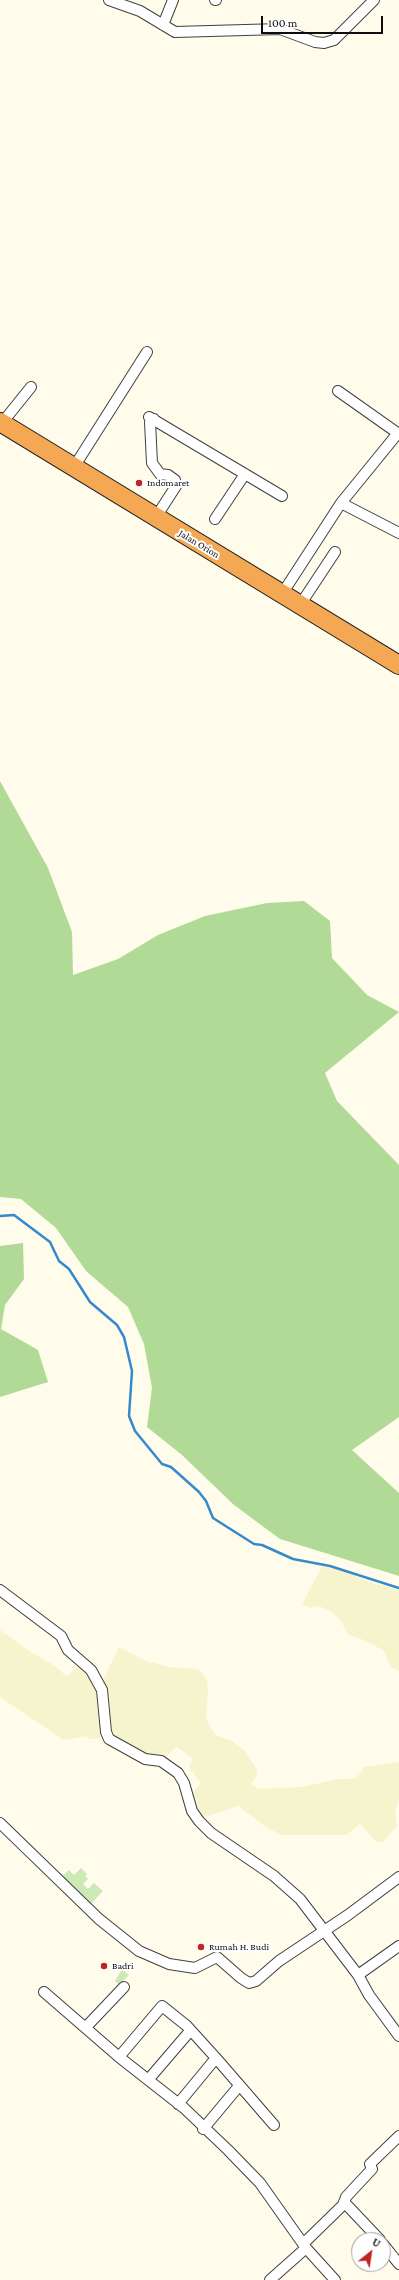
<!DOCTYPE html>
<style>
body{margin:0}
#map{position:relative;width:399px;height:2280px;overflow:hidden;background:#fffcec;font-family:"Crimson Pro",serif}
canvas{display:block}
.north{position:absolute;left:351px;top:2232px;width:40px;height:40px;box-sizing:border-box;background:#fff;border:1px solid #9e9e9e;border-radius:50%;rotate:30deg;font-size:11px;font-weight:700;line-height:16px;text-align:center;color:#0d0d0d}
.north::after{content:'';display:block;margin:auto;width:14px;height:18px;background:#bd2624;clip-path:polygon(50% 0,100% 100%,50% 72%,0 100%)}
.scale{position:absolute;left:261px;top:16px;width:122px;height:18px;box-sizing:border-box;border:2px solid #0d0d0d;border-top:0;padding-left:5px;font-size:12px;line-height:14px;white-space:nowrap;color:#0d0d0d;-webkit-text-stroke:3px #fff;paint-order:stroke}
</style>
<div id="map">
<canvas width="399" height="2280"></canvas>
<div class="north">U</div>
<div class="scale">100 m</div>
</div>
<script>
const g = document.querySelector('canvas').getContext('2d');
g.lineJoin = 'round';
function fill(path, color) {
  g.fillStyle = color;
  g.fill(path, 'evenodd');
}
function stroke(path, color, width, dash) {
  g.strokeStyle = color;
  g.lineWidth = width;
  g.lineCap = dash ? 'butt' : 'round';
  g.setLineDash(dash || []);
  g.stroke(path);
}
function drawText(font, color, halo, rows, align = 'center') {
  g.font = font + ' "Crimson Pro",serif';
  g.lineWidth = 4;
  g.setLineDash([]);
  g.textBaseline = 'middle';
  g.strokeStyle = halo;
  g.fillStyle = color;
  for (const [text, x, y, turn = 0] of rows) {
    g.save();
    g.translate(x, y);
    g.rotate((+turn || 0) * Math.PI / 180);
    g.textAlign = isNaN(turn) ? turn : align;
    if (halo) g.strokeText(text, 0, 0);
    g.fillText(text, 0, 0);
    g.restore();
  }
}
fill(new Path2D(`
 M322,1566l24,5 22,11 31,8v81l-8,-3 -8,-18 -24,-12 -11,-3 -7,-14 -8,-8 -9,-5 -7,-2 -6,2 -9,-4z
 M0,1630l28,20 27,16 11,10 13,-10 8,5 9,13 6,46 -2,8 -12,1 -1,-3 -23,4 -64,-43z
 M119,1647l27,14 23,6 28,2 5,3 5,8 1,9 -2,30 10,16 16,6 13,10 12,19v6l-6,8 8,5 43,-2 36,-8h15l7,-5 4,-7 35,-5v38l-4,12 2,14 -14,16h-7l-16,-18 -14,11h-64l-15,-7 -29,-22 -35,12 -4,-4 -9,-17 11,-14 -12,-16 4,-8 -16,-12 -13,11 -16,-2 -36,-20 -10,-54z`), '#f5f4cd');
fill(new Path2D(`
 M81,1868l6,6 -2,2 3,3 -5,5 5,5 6,-6 9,8 -15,16 -29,-28 10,-9 5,5z
 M122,1969l7,6 -10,10 -4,-4z`), '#cde9b6');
fill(new Path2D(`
 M0,781l48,87 24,64 1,43 45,-16 40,-24 47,-19 62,-13 37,-2 26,20 2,37 35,37 32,17 -74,61 12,28 62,64v252l-47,33 47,43v83l-119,-37 -46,-34 -52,-50 -35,-28 5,-39 -8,-44 -16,-37 -42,-36 -30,-43 -35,-29 -21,-2z
 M23,1243l1,36 -19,26 -4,24 37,21 10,32 -48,15v-151z`), '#b0da95');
stroke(new Path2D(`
 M0,1216l14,-1 36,27 9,19 10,8 21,33 27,23 7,12 8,34 -3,45 6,15 27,33 9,3 28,25 7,9 7,17 41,26 8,1 31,14 37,7 69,22`), '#3789ce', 2.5);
const street = new Path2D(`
 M109,0l31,11 35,21 105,-3 35,13 9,1 10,-3 40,-40
 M215,0h1
 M163,25l10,-25
 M338,391l61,43
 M149,417l133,79
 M154,419l-4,3 2,41 8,11 8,1 7,5 1,6 -20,31
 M2,423l29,-36
 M74,467l73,-115
 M341,503l58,30
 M215,519l30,-45
 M282,594l59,-91 57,-70
 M300,605l35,-53
 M0,1590l61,46 7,14 23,20 11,20 4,42 3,7 36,20 16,2 17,12 6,10 8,28 7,10 12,12 63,43 26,23 58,76 11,20 30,41
 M0,1823l99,96 40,32 30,13 26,4 22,-11 24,21 8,5 7,-2 23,-20 69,-46 51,-38
 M358,1975l41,-29
 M44,1992l75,65 65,51 44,42 32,33 46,65 29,32
 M86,2027l38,-40
 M119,2057l43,-51 25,20 29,32
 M148,2080l42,-49
 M178,2104l38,-46 58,67
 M203,2129l36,-43
 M344,2202l36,38
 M303,2244l40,-39 3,-8 26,-28 -2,-5 29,-28
 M383,2244l16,20
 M270,2280l36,-32`);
const highway = new Path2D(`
 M0,422l399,243`);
stroke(street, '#404040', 12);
stroke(highway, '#1e1e1e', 20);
stroke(street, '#fff', 10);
stroke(highway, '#f5a854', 18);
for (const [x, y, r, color] of [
 [139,483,4,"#bd2624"],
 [201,1947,4,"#bd2624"],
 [104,1966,4,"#bd2624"]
]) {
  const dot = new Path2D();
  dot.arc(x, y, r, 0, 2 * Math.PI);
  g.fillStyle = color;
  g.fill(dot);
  stroke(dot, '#fff', 1.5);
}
drawText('10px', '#0d0d0d', '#fff', [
 ["Indomaret",147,483],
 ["Rumah H. Budi",209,1947],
 ["Badri",112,1966]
], 'left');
drawText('10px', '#0d0d0d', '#fff', [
 ["Jalan Orion",199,544,31]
]);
</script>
